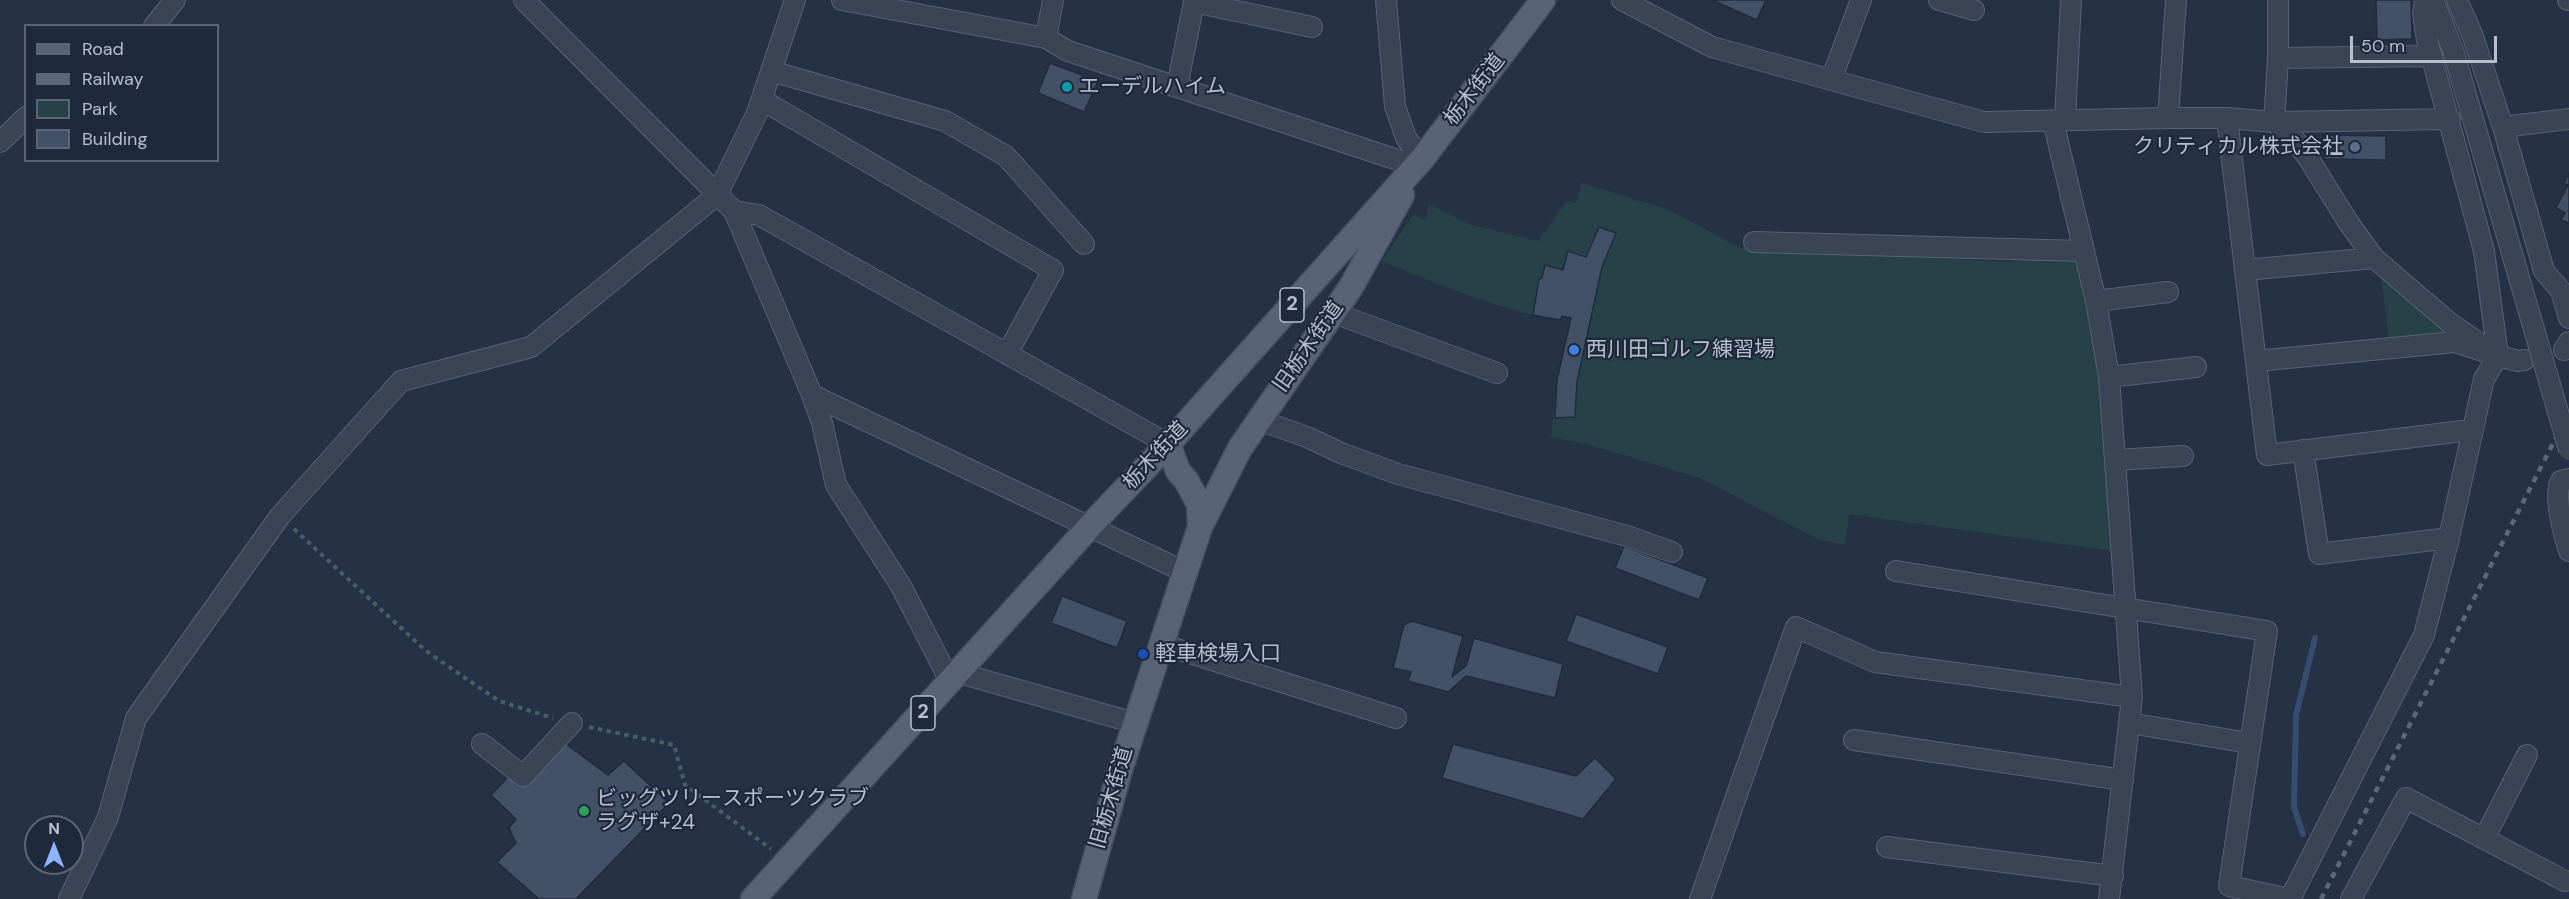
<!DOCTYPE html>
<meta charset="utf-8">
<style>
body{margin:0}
#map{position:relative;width:2569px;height:899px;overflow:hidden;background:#253246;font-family:"DM Sans",sans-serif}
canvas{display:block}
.legend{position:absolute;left:24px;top:24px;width:195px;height:138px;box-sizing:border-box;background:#1e293b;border:2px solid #5b6576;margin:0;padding:8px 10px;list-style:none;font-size:18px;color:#b7bfce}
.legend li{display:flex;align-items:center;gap:12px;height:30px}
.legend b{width:30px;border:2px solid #5b6576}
.north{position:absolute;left:24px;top:815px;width:60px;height:60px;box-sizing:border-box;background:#1e293b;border:2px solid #5b6576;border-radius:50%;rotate:0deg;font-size:16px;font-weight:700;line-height:24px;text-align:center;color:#b7bfce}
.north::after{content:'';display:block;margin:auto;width:21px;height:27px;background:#8cb4ff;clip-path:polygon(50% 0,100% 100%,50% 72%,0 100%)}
.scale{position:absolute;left:2350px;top:36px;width:147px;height:27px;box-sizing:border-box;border:3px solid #b7bfce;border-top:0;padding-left:8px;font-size:18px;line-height:21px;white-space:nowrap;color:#b7bfce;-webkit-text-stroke:4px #1e293b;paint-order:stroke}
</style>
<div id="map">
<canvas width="2569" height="899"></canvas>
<ul class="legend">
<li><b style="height:8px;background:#586375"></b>Road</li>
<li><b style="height:8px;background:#5b687c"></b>Railway</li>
<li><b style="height:16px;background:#274247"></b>Park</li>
<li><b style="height:16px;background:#435168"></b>Building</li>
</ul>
<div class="north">N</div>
<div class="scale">50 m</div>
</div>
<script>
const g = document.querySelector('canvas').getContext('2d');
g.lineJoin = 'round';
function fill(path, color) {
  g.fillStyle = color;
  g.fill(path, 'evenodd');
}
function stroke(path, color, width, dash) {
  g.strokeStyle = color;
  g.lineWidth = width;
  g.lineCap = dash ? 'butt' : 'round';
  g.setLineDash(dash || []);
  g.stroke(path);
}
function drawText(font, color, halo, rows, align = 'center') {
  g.font = font + ' "DM Sans","Noto Sans JP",sans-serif';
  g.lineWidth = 4.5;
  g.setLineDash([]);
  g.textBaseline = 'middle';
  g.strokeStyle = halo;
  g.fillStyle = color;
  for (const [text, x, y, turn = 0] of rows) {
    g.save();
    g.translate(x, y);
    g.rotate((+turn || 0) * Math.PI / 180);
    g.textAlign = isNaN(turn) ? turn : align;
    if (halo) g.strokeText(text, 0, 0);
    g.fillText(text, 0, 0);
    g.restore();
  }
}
fill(new Path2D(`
 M1582,183l87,27 72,38 268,14 46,-7 24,8 23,115 11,173 -264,-37 -4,31 -27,-6 -118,-61 -113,-34 -36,-7 6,-57 14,-62 -9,-2 -2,4c-63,-10 -120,-35 -178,-59l31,-46 13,5 3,-16 40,20 69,17 29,-40 9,2z
 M2381,274l69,58 -61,10z`), '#274247');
stroke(new Path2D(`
 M2303,834l-9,-27 2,-92 19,-77`), '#374c6e', 6);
const building = new Path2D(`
 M1712,0h54l-9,20z
 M2376,0h35l1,39 -35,1z
 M1050,63l48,18 -14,31 -46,-19z
 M2324,135l62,1v24l-62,-1z
 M2569,173v50l-8,-3 4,-7 -9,-5 12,-23 -4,-2z
 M1599,227l17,6 -14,34 -25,115 -2,35 -20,1 2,-38 14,-62 -9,-2 -2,4 -27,-5 6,-36 3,-1 3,-13 18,5 5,-19 18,6z
 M1624,546l84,32 -9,22 -84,-32z
 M1062,596l65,25 -10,27 -66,-25z
 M1576,614l92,33 -10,27 -92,-33z
 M1412,621l51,15 -11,41 14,-11 8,-28 89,26 -8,34 -89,-22 -18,16 -40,-11 3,-9 -18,-4 11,-43z
 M550,732l58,43 16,-14 45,42 -93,96h-37l-42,-37 19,-19 -7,-15 7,-9 -25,-24z
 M1453,744l123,32 19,-18 21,21 -33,40 -141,-41z`);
fill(building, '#435168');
stroke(building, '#202b3d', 1.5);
const minor = new Path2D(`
 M524,0l210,211 25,4 409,229
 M842,0l204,38 22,13 348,115
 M1386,0l9,106 11,32 16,21
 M1622,0l90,47 272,75 184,-4h59l47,4 176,-3
 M1939,0l35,10
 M2278,0v58l154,-2
 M2433,0l20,50
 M2457,0l15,34 31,93 41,144 17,20 8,27
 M2568,0h1
 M154,26l21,-26
 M1046,38l7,-38
 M771,71l174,50 61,35 78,88
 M1831,80l30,-80
 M1177,87l17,-85 118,25
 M762,100l291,170 -46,84
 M2168,118l8,-118
 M2227,118l40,337 204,-25
 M2065,120l6,-120
 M2053,121l43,180 13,76 87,-10
 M2503,127l66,-8
 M0,142l26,-25
 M734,211l78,184 10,28 14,62 65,101 50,97
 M1754,242l330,9
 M2245,270l129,-12
 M2096,301l72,-9
 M1334,313l163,60
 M2564,350l5,-8
 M2498,356l20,5 6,-1
 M2256,361l199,-19 43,14 -48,-33 -76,-65 -26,-36 -39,-63 -14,-19 -21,-18 4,-64
 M812,395l373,177
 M1259,420l48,17 34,16 57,21 229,62 45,16
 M2303,450l16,104 130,-16
 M2115,460l68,-4
 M2569,479l-8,2c-8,14 3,54 8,70
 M1896,571l371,60 -38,255 61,13
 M1161,644l235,74
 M959,673l176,50
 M2129,723l120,20
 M1854,740l269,40
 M482,744l41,32 49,-53
 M2484,839l43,-84
 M1887,847l226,29
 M69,899l39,-82 28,-99 144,-202 121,-135 130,-34 186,-152 40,-82 38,-113
 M1700,899l96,-272 79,35 257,35
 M2109,899l23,-202 -23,-320
 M2290,899l134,-264 25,-97 35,-159 14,-23 -14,-105 -57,-211 -4,-26 2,-14
 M2351,899l55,-101 159,83`);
const major = new Path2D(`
 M1168,444l10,27 8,9 13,24 1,23
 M753,899l337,-373 78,-82 254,-285 121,-159
 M1084,899l36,-129 80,-243 40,-79 111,-161 51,-92`);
stroke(minor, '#586272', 22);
stroke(major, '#434d5e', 27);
stroke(new Path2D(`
 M294,529l132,122 73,50 54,17
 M589,727l85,18 11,40 86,64`), '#455f62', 4, [4.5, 4.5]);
stroke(minor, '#3a4455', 20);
stroke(major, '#586375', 24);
stroke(new Path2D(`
 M2321,899l248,-487`), '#5b687c', 4.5, [6, 6]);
const minorBridge = new Path2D(`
 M2453,50l116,400`);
stroke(minorBridge, '#586272', 22, []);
stroke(minorBridge, '#3a4455', 20);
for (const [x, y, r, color] of [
 [1067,87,6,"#0f9aa8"],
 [2355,147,6,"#5c6f8a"],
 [1574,350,6,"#3f7fe0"],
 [1143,654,6,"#1a4fb4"],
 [584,811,6,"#2e9e5b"]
]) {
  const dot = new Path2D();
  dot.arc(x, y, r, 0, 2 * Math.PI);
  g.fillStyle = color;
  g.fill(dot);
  stroke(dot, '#1e293b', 2);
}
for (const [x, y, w] of [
 [1292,305,24],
 [923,713,24]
]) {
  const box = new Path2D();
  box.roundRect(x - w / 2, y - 17, w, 34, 4.5);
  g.fillStyle = '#1e293b';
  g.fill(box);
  stroke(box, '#b7bfce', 1.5);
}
drawText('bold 20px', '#b7bfce', null, [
 ["2",1292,305],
 ["2",923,713]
]);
drawText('21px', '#b7bfce', '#1e293b', [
 ["エーデルハイム",1079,87],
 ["クリティカル株式会社",2343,147,"right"],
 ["西川田ゴルフ練習場",1586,350],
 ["軽車検場入口",1155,654],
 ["ビッグツリースポーツクラブ",596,799],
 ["ラグザ+24",596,823]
], 'left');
drawText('21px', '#b7bfce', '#1e293b', [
 ["栃木街道",1475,90,-52],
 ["旧栃木街道",1309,347,-55],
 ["栃木街道",1156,456,-47],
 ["旧栃木街道",1112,798,-74]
]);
</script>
